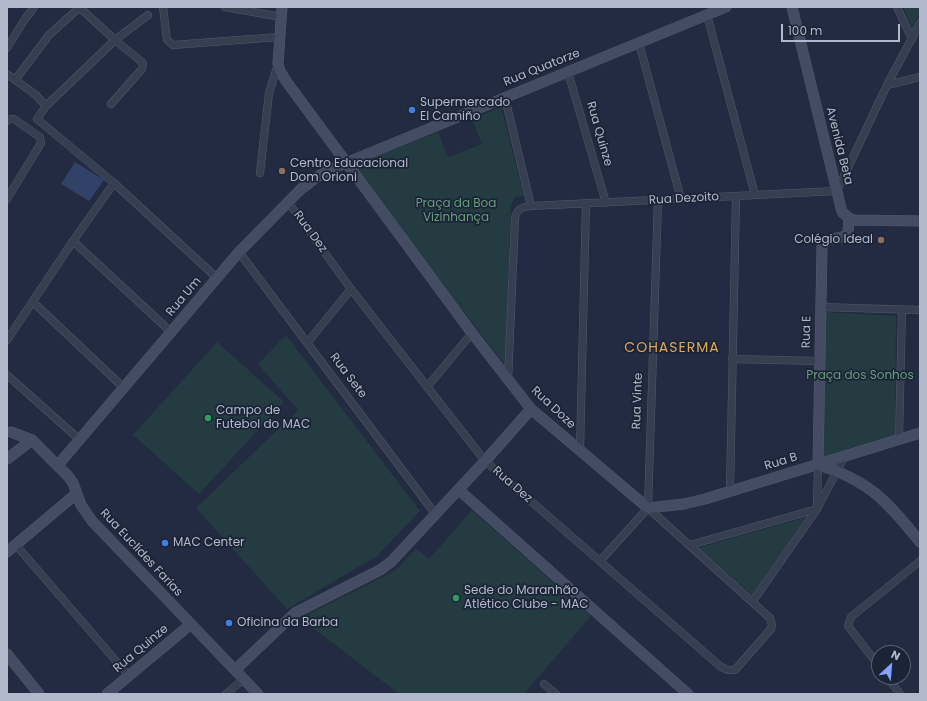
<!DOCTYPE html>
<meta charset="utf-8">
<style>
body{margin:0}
#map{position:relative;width:927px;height:701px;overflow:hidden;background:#222b41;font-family:Poppins,sans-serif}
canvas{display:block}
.frame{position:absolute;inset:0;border:8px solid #b3b9cc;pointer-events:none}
.north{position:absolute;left:871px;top:645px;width:40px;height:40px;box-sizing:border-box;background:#1b2336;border:1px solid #585f72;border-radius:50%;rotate:26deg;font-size:11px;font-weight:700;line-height:16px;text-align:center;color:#b3b9cc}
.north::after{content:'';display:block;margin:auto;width:14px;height:18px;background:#84a3ff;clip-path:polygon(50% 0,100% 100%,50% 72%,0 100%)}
.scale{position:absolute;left:781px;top:24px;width:119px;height:18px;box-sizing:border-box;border:2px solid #b3b9cc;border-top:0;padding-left:5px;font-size:12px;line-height:14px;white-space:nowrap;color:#b3b9cc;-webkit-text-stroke:3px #1b2336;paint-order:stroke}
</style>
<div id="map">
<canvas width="927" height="701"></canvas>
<div class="frame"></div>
<div class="north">N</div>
<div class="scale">100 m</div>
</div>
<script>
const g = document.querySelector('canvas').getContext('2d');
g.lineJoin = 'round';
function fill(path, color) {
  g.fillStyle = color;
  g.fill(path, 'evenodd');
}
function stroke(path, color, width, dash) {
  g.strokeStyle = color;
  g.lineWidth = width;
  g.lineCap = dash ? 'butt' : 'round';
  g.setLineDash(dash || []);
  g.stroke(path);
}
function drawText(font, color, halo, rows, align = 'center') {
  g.font = font + ' Poppins,sans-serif';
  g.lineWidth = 3.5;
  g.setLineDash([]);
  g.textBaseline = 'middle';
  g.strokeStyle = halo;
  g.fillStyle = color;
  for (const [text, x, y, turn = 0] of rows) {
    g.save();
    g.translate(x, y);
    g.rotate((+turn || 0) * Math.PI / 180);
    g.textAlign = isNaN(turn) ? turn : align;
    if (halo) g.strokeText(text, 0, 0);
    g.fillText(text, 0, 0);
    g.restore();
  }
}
fill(new Path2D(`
 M903,7h17v6l-8,14z
 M501,107l23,89 -9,1 -4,9 -6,159 -153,-199 86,-34 10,25 34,-13 -10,-25z
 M824,312l72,4 -1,121 -72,21z
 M286,335l134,176 -43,45 -90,53 -91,-101 102,-98 -40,-46z
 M217,342l67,60 -85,92 -66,-59z
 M472,510l119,106 -67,78h-125l-99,-76 91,-45 9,-7 16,-18 13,11z
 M806,517l-54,78 -54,-47z`), '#243b42');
fill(new Path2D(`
 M75,162l29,18 -15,21 -28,-17z`), '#324168');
const street = new Path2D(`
 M79,7l36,33 28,23 -1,6 -31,35
 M163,7l4,33 6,5 106,-8
 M225,7l56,10
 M897,7l15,32
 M148,15l-33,25 -69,66 -9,13 77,64 103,95
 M707,15l48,180
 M639,43l42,156
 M7,48l18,-29 9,-12
 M568,72l38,131
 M7,74l29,21 10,11
 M15,80l34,-45 31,-28
 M887,85l33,-8
 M505,98l26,108
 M7,121l4,-2h3l26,18 1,6 -34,56
 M260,173l9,-80 9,-29
 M288,202l63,87 134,172 236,206 7,3h7l36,-41 1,-4 -2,-7 -122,-110
 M73,241l98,91
 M239,252l197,263
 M33,302l91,86
 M820,307l100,3
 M7,340l66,-99 41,-58
 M307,343l44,-54
 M732,359l87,2
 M7,375l73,65
 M508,380l7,-162c2,-9 7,-11 16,-12l306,-15 50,-106 33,-62
 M427,387l45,-54
 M899,439l3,-129
 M580,450l6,-247
 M730,491l6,-295
 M817,507l1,-42
 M16,545l113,131
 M690,545l127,-36
 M600,561l48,-53 10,-308
 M753,601l64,-92 28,-53
 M879,666l-31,-40 3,-9 69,-56
 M887,677l13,17
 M544,684l12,10
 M226,694l18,-15`);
const secondary = new Path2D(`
 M282,7l-4,57 2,7 6,10 186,252 59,76 117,99 36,-4 21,-5 215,-66
 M792,7l50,205 7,6 5,2 66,1
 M11,432l21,8 36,36 5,7 8,22 11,16 166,173
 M7,459l25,-19
 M58,465l181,-213 62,-63 16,-12 14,-8 395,-162
 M818,465l4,-218c4,-12 17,-6 26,-13l1,-16
 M818,465c51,15 70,37 102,77
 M459,490l229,204
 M7,552l69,-58
 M7,654l32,40
 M235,670l60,-57 85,-43 11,-8 94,-101 46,-52
 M107,694l84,-70`);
stroke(street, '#51596c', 8);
stroke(secondary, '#51596c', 11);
stroke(street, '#363e51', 7);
stroke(secondary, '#444c64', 10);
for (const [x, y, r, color] of [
 [412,110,4,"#3f7fe0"],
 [282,171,4,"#8d6e63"],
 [881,240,4,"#8d6e63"],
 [208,418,4,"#2e9e5b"],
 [165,543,4,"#3f7fe0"],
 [456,598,4,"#2e9e5b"],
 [229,623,4,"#3f7fe0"]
]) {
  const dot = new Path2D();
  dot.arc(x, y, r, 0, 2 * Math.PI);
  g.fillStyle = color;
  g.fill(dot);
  stroke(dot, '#1b2336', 1.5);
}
drawText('12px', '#b3b9cc', '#1b2336', [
 ["Rua Quatorze",542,68,-22],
 ["Rua Quinze",599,134,74],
 ["Avenida Beta",839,146,76],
 ["Rua Dezoito",684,199,-3],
 ["Rua Dez",310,232,54],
 ["Rua Um",184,297,-50],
 ["Rua E",807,332,-89],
 ["Rua Sete",348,376,53],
 ["Rua Vinte",638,401,-88],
 ["Rua Doze",553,408,43],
 ["Rua B",781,462,-17],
 ["Rua Dez",512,485,41],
 ["Rua Euclídes Farias",141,553,47],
 ["Rua Quinze",141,649,-40]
]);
drawText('12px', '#b3b9cc', '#1b2336', [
 ["Supermercado",420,103],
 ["El Camiño",420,117],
 ["Centro Educacional",290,164],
 ["Dom Orioni",290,178],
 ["Colégio Ideal",873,240,"right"],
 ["Campo de",216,411],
 ["Futebol do MAC",216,425],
 ["MAC Center",173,543],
 ["Sede do Maranhão",464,591],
 ["Atlético Clube - MAC",464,605],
 ["Oficina da Barba",237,623]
], 'left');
drawText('12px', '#679f7c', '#1b2336', [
 ["Praça da Boa",456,204],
 ["Vizinhança",456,218],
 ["Praça dos Sonhos",860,376]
]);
g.letterSpacing = '1px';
drawText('14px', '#e0a759', '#1b2336', [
 ["COHASERMA",672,348]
]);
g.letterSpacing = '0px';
</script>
